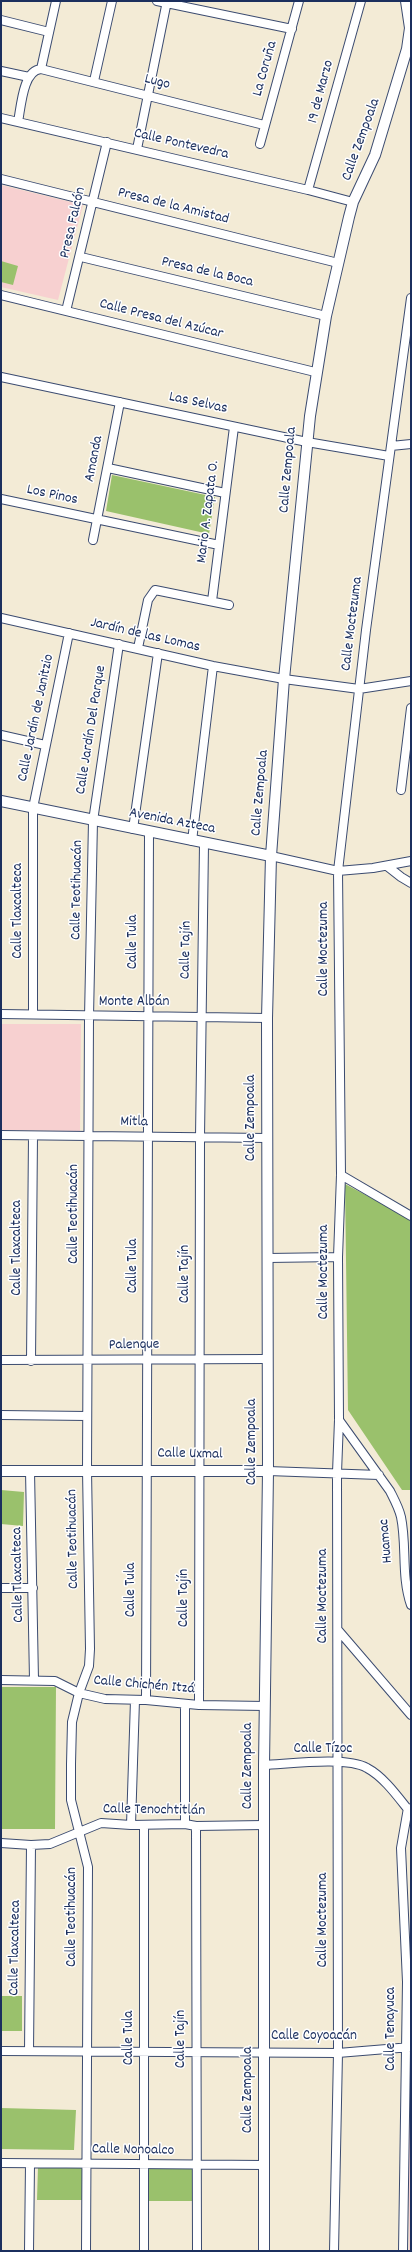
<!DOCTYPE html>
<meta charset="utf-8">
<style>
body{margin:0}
#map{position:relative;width:412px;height:2252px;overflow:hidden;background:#f3ebd6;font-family:Dekko,sans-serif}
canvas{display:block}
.frame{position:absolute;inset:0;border:2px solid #1b2f5e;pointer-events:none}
</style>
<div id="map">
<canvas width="412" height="2252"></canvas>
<div class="frame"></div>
</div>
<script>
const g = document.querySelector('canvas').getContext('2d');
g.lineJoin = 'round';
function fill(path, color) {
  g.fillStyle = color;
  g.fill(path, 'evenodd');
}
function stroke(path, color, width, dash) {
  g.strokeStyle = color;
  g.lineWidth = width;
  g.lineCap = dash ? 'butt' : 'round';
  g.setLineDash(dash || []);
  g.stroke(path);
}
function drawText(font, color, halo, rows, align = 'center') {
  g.font = font + ' Dekko,sans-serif';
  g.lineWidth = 3;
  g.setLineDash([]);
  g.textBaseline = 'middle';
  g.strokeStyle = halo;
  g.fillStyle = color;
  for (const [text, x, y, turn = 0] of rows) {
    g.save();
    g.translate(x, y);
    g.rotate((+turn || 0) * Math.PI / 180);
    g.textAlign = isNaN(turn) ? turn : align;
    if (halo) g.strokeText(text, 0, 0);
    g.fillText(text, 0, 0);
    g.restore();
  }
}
fill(new Path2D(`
 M1,185l82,20 -25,95 -57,-13z
 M1,1024h80l-1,107 -79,-1z
 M409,2059h2v192h-2z`), '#f7d0d0');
fill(new Path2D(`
 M1,261l17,5 -5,19 -12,-3z
 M112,475l103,22 -6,37 -103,-23z
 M345,1184l66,35v271h-9l-54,-80z
 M1,1490l23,2 -1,34 -22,-2z
 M1,1687h55l-1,142h-54z
 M1,1996h21v35h-21z
 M1,2108l75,2 -2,40 -73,-1z
 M148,2165l44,1v35h-43z
 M38,2166h44v34h-45z`), '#9ac16c');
const minor = new Path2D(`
 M157,1l135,28
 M1,20l48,12
 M41,69l15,-68
 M1,71l28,6
 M94,81l18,-80
 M1,118l307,72 45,12
 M18,122c3,-15 5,-52 23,-53l223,56
 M260,144l39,-143
 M137,149l30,-148
 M1,179l337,84
 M308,190l53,-189
 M81,257l245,59
 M1,295l314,77
 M66,311l41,-169
 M1,377l306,65 82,14
 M391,446l20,-2
 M108,468l117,25
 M1,499l218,46
 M93,540l27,-138
 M212,601l22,-174
 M1,618l212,48 71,13 75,10 52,-8
 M138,648l10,-48 7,-10 74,15
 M1,735l44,10
 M401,790l10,-82
 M133,829l25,-176
 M192,841l21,-175
 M271,856l67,15 35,-3 38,-7
 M387,866l14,11 10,6
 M1,1014l266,4
 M33,1014v-206l36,-175
 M1,1135l266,3
 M341,1175l70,41
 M268,1258l70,-1
 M1,1360l266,-1
 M31,1361l2,-225
 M1,1415l86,1
 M339,1420l51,71c4,8 9,17 11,26 6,29 0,59 10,88
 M30,1471l4,209
 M268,1471l111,4
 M1,1588h32
 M338,1630l73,85
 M1,1680l54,1 24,12 26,6 41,1 53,5 66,1
 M146,1700l3,-868
 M199,1705l1,-568 4,-293
 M264,1765c25,-1 83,-9 103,3 17,9 31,29 43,44
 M185,1824v-120
 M131,1825l4,-125
 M196,1826l1,425
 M1,1843l30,2 19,-1 51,-21 30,2 54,-1 11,2 68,-1
 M1,2051l337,2 73,-6
 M29,2051l2,-206
 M1,2163l263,2
 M29,2251l1,-87
 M86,2251l2,-384 -17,-67v-36l1,-42 7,-29 10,-27 1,-17 -3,-179 2,-453 4,-196 26,-177
 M144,2251v-426
 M334,2251l4,-198 -1,-580 2,-53 -1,-163 3,-82 -3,-304 28,-241 45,-332
 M403,2251l4,-269 -6,-134 7,-40`);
const tertiary = new Path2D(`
 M1,801l270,55
 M1,1471h267
 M264,2251v-486l4,-294 -1,-453 4,-162 13,-177 26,-263 16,-100 23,-99 4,-15 22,-47 32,-106 3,-21 -4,-27`);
stroke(minor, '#3b4b70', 10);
stroke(tertiary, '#3b4b70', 12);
stroke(minor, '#fff', 8);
stroke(tertiary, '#fff', 10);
drawText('15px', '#1b2f5e', '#fff', [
 ["La Coruña",266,69,-74],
 ["Lugo",157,83,14],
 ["19 de Marzo",322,92,-75],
 ["Calle Zempoala",362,140,-70],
 ["Calle Pontevedra",181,145,13],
 ["Presa de la Amistad",173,207,14],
 ["Presa Falcón",74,223,-77],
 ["Presa de la Boca",207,273,13],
 ["Calle Presa del Azúcar",161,320,14],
 ["Las Selvas",198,404,12],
 ["Amanda",95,459,-79],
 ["Calle Zempoala",289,470,-85],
 ["Los Pinos",52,496,12],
 ["Mario A. Zapata O.",209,512,-83],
 ["Calle Moctezuma",353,624,-83],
 ["Jardín de las Lomas",145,636,13],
 ["Calle Jardín de Janitzio",37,718,-78],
 ["Calle Jardín Del Parque",92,730,-81],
 ["Calle Zempoala",261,793,-85],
 ["Avenida Azteca",172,822,11],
 ["Calle Teotihuacán",78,890,-89],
 ["Calle Tlaxcalteca",19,911,-90],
 ["Calle Tula",134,942,-90],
 ["Calle Moctezuma",325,949,-90],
 ["Calle Tajín",187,950,-89],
 ["Monte Albán",134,1003],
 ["Calle Zempoala",252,1118,-90],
 ["Mitla",134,1123,1],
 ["Calle Teotihuacán",75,1214,-90],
 ["Calle Tlaxcalteca",18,1248,-90],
 ["Calle Tula",134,1266,-90],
 ["Calle Moctezuma",325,1272,-90],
 ["Calle Tajín",186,1274,-90],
 ["Palenque",134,1346,-1],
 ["Calle Zempoala",253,1442,-90],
 ["Calle Uxmal",190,1455,1],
 ["Calle Teotihuacán",74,1539,-91],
 ["Huamac",387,1541,-95],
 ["Calle Tlaxcalteca",19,1575,-91],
 ["Calle Tula",132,1590,-90],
 ["Calle Moctezuma",324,1596,-90],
 ["Calle Tajín",185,1598,-90],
 ["Calle Chichén Itzá",144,1686,5],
 ["Calle Tízoc",323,1750],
 ["Calle Zempoala",249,1766,-90],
 ["Calle Tenochtitlán",154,1811,1],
 ["Calle Teotihuacán",73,1917,-90],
 ["Calle Moctezuma",324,1920,-90],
 ["Calle Tlaxcalteca",16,1948,-89],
 ["Calle Tenayuca",392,2029,-90],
 ["Calle Coyoacán",314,2037],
 ["Calle Tula",130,2038,-90],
 ["Calle Tajín",182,2039,-90],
 ["Calle Zempoala",249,2090,-90],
 ["Calle Nonoalco",133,2151,1]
]);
</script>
